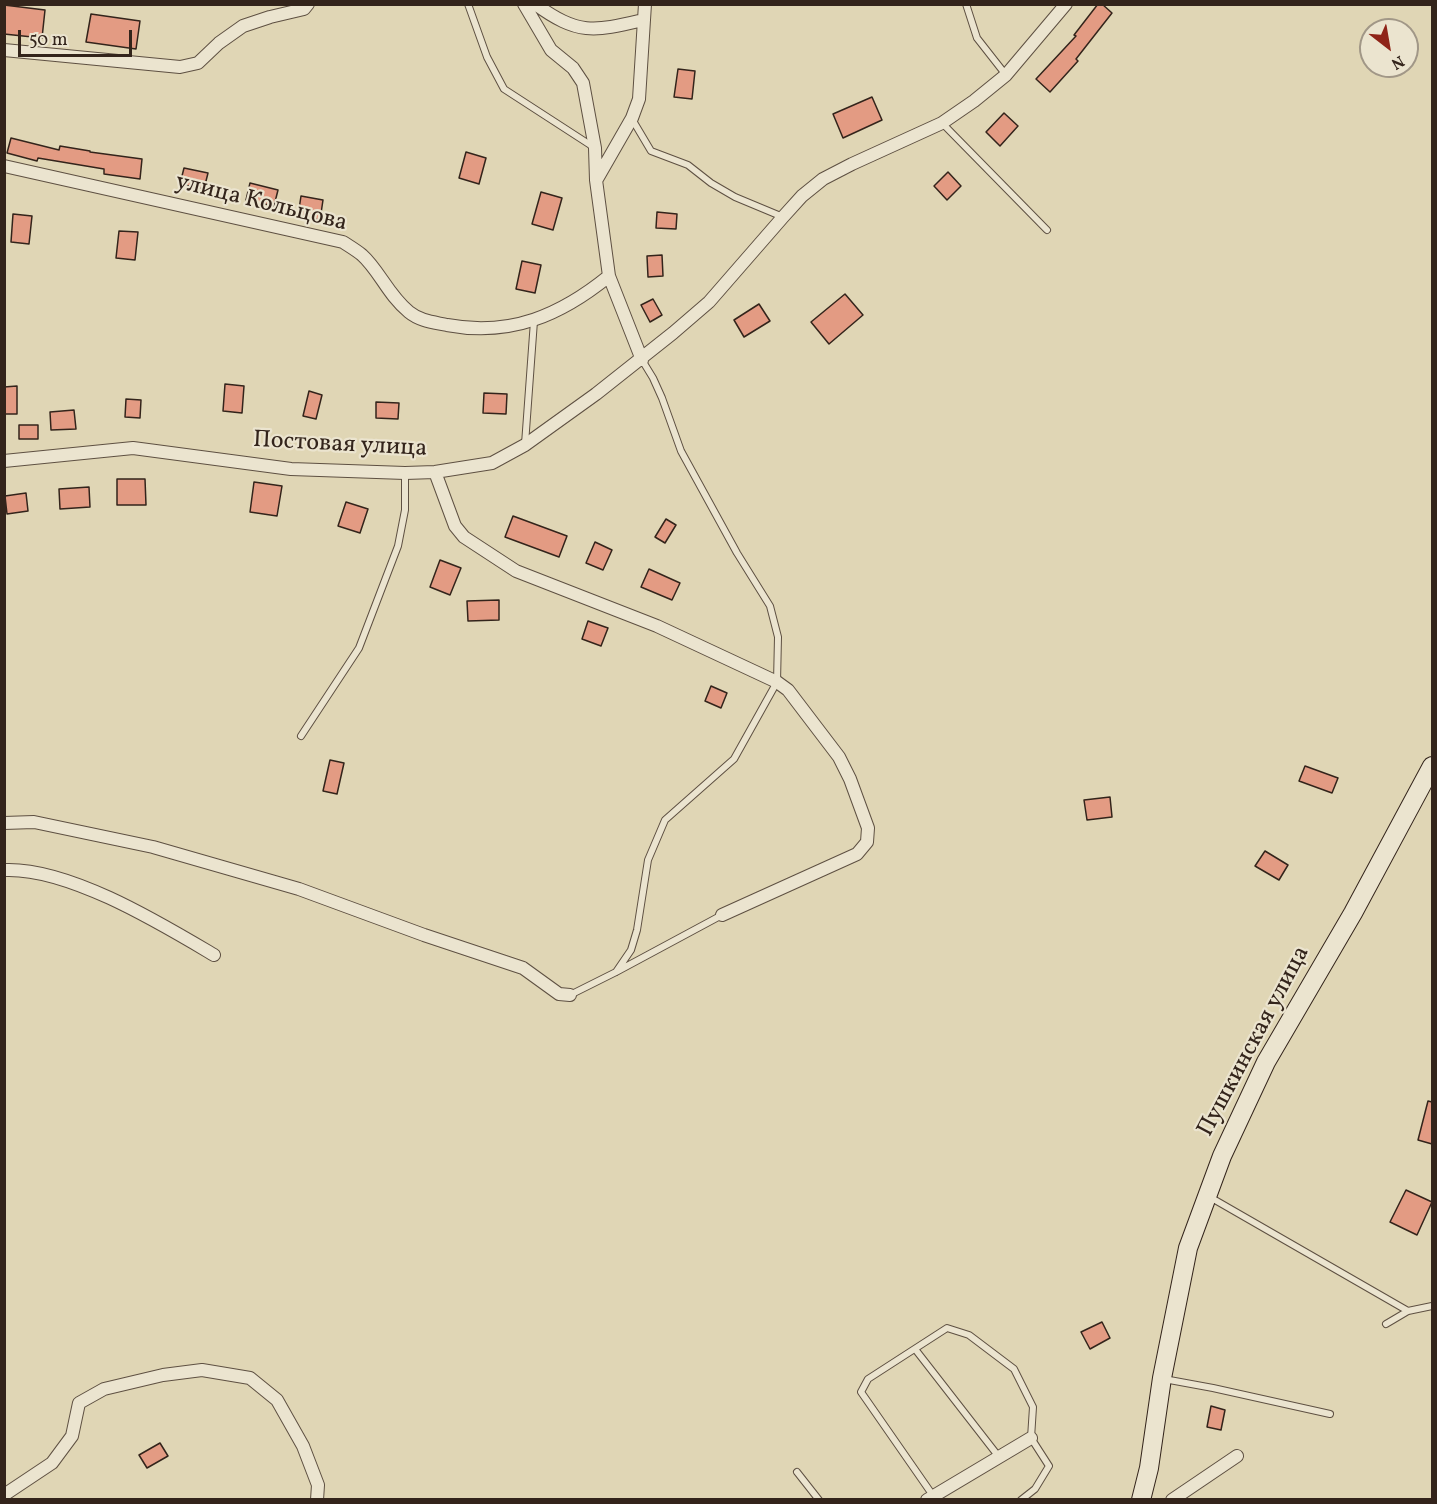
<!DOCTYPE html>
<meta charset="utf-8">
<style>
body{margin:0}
#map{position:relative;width:1437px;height:1504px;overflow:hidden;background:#e0d6b5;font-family:Vollkorn,serif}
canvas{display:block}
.frame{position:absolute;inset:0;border:6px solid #33241b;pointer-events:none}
.north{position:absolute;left:1359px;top:18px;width:60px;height:60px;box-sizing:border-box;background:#ebe4cf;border:2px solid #a19787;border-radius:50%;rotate:149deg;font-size:16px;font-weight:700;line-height:24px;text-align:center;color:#33241b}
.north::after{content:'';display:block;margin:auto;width:21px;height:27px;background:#8f2418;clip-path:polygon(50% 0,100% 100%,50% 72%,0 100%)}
.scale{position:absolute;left:18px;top:30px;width:114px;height:27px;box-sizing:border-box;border:3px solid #33241b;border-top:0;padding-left:8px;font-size:18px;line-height:21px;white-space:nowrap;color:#33241b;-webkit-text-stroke:4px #ebe4cf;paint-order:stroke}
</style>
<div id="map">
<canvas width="1437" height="1504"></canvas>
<div class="frame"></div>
<div class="north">N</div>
<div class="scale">50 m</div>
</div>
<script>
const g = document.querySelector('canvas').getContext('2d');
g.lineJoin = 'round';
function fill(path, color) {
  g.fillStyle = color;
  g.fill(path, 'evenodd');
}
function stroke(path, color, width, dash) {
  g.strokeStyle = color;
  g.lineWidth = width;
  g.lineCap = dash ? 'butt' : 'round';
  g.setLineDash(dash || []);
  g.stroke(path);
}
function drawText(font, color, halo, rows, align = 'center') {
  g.font = font + ' Vollkorn,serif';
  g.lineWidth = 4.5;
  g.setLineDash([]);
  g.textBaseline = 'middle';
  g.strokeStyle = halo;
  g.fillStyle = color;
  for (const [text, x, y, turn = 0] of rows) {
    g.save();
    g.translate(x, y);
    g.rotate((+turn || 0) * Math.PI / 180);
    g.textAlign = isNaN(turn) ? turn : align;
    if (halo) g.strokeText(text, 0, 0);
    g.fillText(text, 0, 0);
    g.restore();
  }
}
const building = new Path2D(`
 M1098,4h4l10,9 -36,46 2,2 -28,31 -14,-13 40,-43 -2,-1z
 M4,5l41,5 -3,28 -38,-4z
 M91,14l49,7 -4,28 -50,-7z
 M678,69l17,2 -3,28 -18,-2z
 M872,97l10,23 -39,18 -10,-24z
 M1004,113l14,13 -18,20 -14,-14z
 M11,138l48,12 1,-4 30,5v1l52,7 -2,20 -36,-5v-5l-66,-11 -1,3 -30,-8z
 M466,152l20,6 -7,26 -20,-6z
 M184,168l24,5 -4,16 -24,-5z
 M948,172l13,14 -14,14 -13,-14z
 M250,183l28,7 -4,16 -28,-6z
 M541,192l21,6 -9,32 -21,-6z
 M301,196l22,4 -3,20 -22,-4z
 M657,212l20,2 -1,15 -20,-1z
 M13,214l19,2 -3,28 -18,-2z
 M119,231l19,1 -3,28 -19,-2z
 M662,255l1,21 -15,1 -1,-21z
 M522,261l19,4 -6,28 -19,-4z
 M845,294l18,21 -34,29 -18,-22z
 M653,299l9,16 -12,7 -9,-17z
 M759,304l11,17 -26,16 -10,-17z
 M225,384l19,2 -2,27 -19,-2z
 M17,386v28h-13v-27z
 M309,391l13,4 -6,24 -13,-3z
 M484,393l23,1 -1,20 -23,-1z
 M126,399l15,1 -1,18 -15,-1z
 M376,402l23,1 -1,16 -22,-1z
 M74,410l2,19 -25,1 -1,-18z
 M19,425h19v14h-19z
 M117,479h28l1,26h-29z
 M254,482l28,4 -5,30 -27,-4z
 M89,487l1,20 -30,2 -1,-20z
 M26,493l2,18 -21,3 -2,-18z
 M346,502l22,7 -8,24 -22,-7z
 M513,516l54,20 -8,21 -54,-20z
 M666,519l10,6 -11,18 -10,-6z
 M595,542l17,8 -9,20 -17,-7z
 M440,560l21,8 -11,27 -20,-8z
 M649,569l31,14 -8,17 -31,-13z
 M499,600v20l-31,1 -1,-20z
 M588,621l20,7 -7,18 -19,-7z
 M711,686l16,7 -6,15 -16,-7z
 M330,760l14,3 -7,31 -14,-3z
 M1305,766l33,12 -6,15 -33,-12z
 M1110,797l2,20 -25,3 -3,-20z
 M1265,851l23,14 -9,15 -24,-14z
 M1428,1101l4,1v42l-14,-4z
 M1406,1190l26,12 -15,33 -27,-13z
 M1102,1322l8,16 -20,11 -9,-17z
 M1211,1406l14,4 -4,20 -14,-3z
 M160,1443l8,13 -21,12 -8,-13z`);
fill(building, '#e39b83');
stroke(building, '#33241b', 1.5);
const service = new Path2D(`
 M468,4l19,53 17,32 91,59
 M966,4l11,34 29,37
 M632,119l19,32 37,14 23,18 24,14 48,20
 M942,123l105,107
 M525,444l9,-123
 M301,736l58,-88 39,-102 7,-36v-37
 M616,972l15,-22 6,-20 11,-70 17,-40 69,-61 43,-77 1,-45 -8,-31 -33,-53 -56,-102 -19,-53 -9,-20 -11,-18
 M570,995l46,-23 106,-57
 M1208,1196l200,115
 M1386,1324l22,-13 24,-5
 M915,1349l84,108
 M1164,1379l49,9 117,26
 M797,1472l22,28
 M934,1497l-73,-105 7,-13 79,-51 22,7 45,34 19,38 -2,31 18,28 -14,23 -14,11`);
const minor = new Path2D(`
 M524,4l27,46 22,18 10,15 12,65 1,32 13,96 33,84
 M535,4c43,31 58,28 108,16
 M4,50l176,17 18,-4 21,-20 24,-17 27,-9 34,-8 4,-5
 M4,166l339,76c6,4 13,8 19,13 17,15 26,40 47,57 11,9 24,10 38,13 64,12 114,-10 162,-49
 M597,179l35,-61 7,-19 6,-95
 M4,461l129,-13 158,21 114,4 30,-1 57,-9 33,-18 71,-51 77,-61 36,-31 74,-85 19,-21 21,-17 29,-15 90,-41 32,-22 32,-26 60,-71
 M435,472l20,54 9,11 52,34 141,55 120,56 11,8 51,67 11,22 18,49 -1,14 -10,12 -135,61
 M4,823l30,-1 119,25 146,42 125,46 99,33 36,26 11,1
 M4,870c64,-3 156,53 210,85
 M4,1495l48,-32 20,-27 7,-33 25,-14 59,-14 39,-5 48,8 27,22 26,46 15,39 -1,15
 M927,1500l104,-62
 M1172,1500l65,-44`);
const secondary = new Path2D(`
 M1141,1500l8,-32 13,-90 26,-130 34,-92 44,-94 87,-149 79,-147`);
stroke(service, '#5e5042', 8);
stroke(minor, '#5e5042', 14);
stroke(secondary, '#33241b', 20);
stroke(service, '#ebe4cf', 6);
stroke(minor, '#ebe4cf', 12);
stroke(secondary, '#ebe4cf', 18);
drawText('24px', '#33241b', '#ebe4cf', [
 ["улица Кольцова",261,204,14],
 ["Постовая улица",340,446,3],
 ["Пушкинская улица",1255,1042,-62]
]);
</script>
